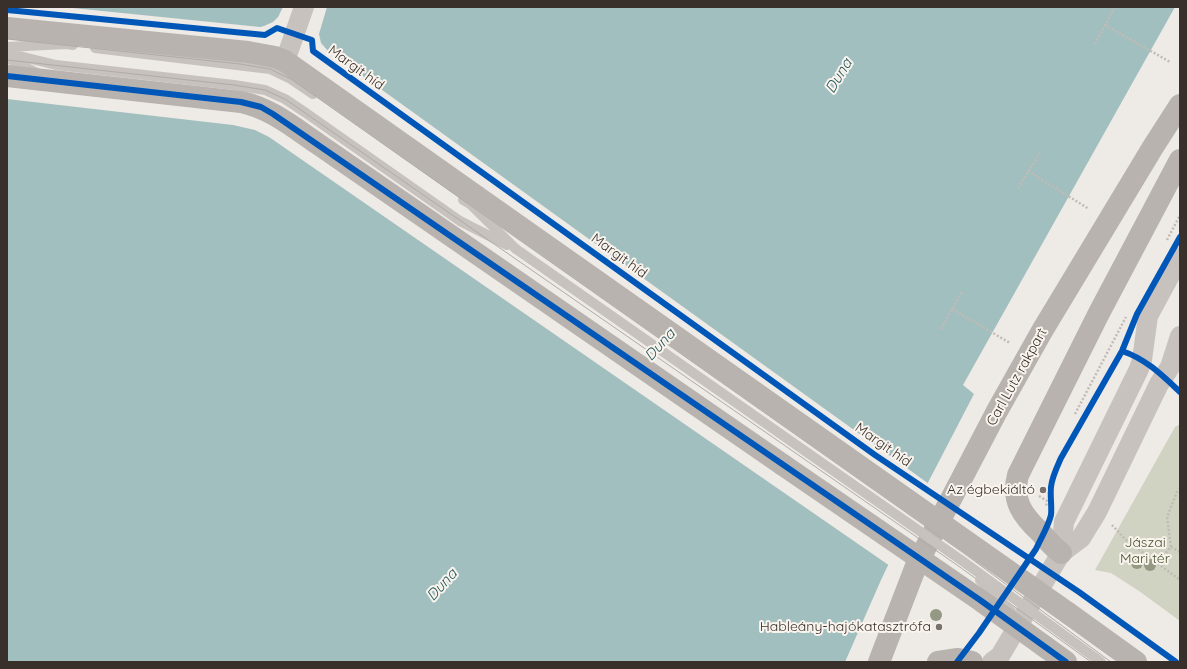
<!DOCTYPE html>
<meta charset="utf-8">
<style>
body{margin:0}
#map{position:relative;width:1187px;height:669px;overflow:hidden;background:#eeeae6;font-family:Quicksand,sans-serif}
canvas{display:block}
.frame{position:absolute;inset:0;border:8px solid #39302c;pointer-events:none}
</style>
<div id="map">
<canvas width="1187" height="669"></canvas>
<div class="frame"></div>
</div>
<script>
const g = document.querySelector('canvas').getContext('2d');
g.lineJoin = 'round';
function fill(path, color) {
  g.fillStyle = color;
  g.fill(path, 'evenodd');
}
function stroke(path, color, width, dash) {
  g.strokeStyle = color;
  g.lineWidth = width;
  g.lineCap = dash ? 'butt' : 'round';
  g.setLineDash(dash || []);
  g.stroke(path);
}
function drawText(font, color, halo, rows, align = 'center') {
  g.font = font + ' Quicksand,sans-serif';
  g.lineWidth = 4;
  g.setLineDash([]);
  g.textBaseline = 'middle';
  g.strokeStyle = halo;
  g.fillStyle = color;
  for (const [text, x, y, turn = 0] of rows) {
    g.save();
    g.translate(x, y);
    g.rotate((+turn || 0) * Math.PI / 180);
    g.textAlign = isNaN(turn) ? turn : align;
    if (halo) g.strokeText(text, 0, 0);
    g.fillText(text, 0, 0);
    g.restore();
  }
}
fill(new Path2D(`
 M1180,424v197l-41,-30 -28,-18 -16,-3 80,-143z`), '#d0d3c1');
fill(new Path2D(`
 M7,7h1168l-212,378 11,9 -53,102 -40,84 -36,82h-838z`), '#a2bfbf');
fill(new Path2D(`
 M7,7h56l197,20 4,-1 9,-4 5,-5 5,-10h44l-8,27 2,9 7,8 601,433 -39,82 -621,-429 -14,-7 -22,-5 -226,-26z`), '#eeeae6');
stroke(new Path2D(`
 M1105,25l65,37
 M1095,44l20,-37
 M1028,171l61,38
 M1018,188l22,-35
 M1167,240l13,-25
 M952,309l58,34
 M941,329l21,-37
 M1075,414l51,-97
 M1039,496l8,5 -1,6
 M1112,525l14,15 54,40
 M1171,547l9,5
 M1158,562l13,-15 -4,-30 10,-25 3,-3`), '#c1bbb6', 2.5, [2, 2]);
stroke(new Path2D(`
 M7,47l59,-3 7,1
 M95,48l175,21 21,10 22,15
 M7,53l49,12 178,20 31,5 20,9 21,14 154,108 47,24
 M7,58l30,15
 M463,200l7,4 46,45`), '#c8c2be', 10);
stroke(new Path2D(`
 M285,61l19,-54
 M1061,553l3,-31 75,-153 3,-9 6,-44 32,-59
 M992,662l8,-6 61,-103 20,-15 16,-26 62,-128 11,-17 10,-31`), '#c8c2be', 20);
stroke(new Path2D(`
 M7,28l241,24 27,5 10,4 191,135
 M7,76l234,26c29,6 52,25 77,42l465,321
 M1061,553c-8,-6 -14,-13 -20,-20 -18,-17 -30,-32 -23,-58l81,-162 81,-153
 M1068,613l68,49
 M1044,646l22,16
 M879,662l37,-96 81,-155 45,-80 111,-184 27,-42
 M938,662l20,-3 14,3`), '#b8b3ae', 22);
stroke(new Path2D(`
 M7,39l233,25 30,5 21,10 674,475 146,108
 M7,60l227,25 31,5 20,9 672,466 134,97`), '#b0aba8', 1);
stroke(new Path2D(`
 M516,249l445,311 140,102
 M980,580l31,31`), '#c8c2be', 10);
stroke(new Path2D(`
 M476,196l592,417
 M783,465l197,135 64,46`), '#b8b3ae', 22);
stroke(new Path2D(`
 M7,10l258,25 12,-7 35,12 1,11 562,404 204,137 97,70
 M7,76l234,26 20,5 12,7 707,486 86,62
 M1122,351c24,8 40,24 58,41
 M957,662l22,-29 57,-84c5,-11 12,-22 15,-34 1,-9 -1,-19 0,-28 1,-10 6,-20 10,-29l61,-107 15,-37 43,-77`), '#0057b8', 6);
g.fillStyle = '#939982';
for (const [x, y] of [
 [1137,563],
 [1150,565],
 [936,615]
]) {
  g.beginPath();
  g.arc(x, y, 6, 0, 2 * Math.PI);
  g.fill();
}
for (const [x, y, r, color] of [
 [1043,490,4,"#78716d"],
 [939,627,4,"#78716d"]
]) {
  const dot = new Path2D();
  dot.arc(x, y, r, 0, 2 * Math.PI);
  g.fillStyle = color;
  g.fill(dot);
  stroke(dot, '#faf4ee', 1.5);
}
drawText('14px', '#39302c', '#faf4ee', [
 ["Margit híd",356,68,36],
 ["Margit híd",619,256,36],
 ["Carl Lutz rakpart",1017,377,-61],
 ["Margit híd",883,445,35]
]);
drawText('14px', '#39302c', '#faf4ee', [
 ["Az égbekiáltó",1035,490],
 ["Hableány-hajókatasztrófa",931,627]
], 'right');
drawText('14px', '#495631', '#faf4ee', [
 ["Jászai",1145,543],
 ["Mari tér",1145,559]
]);
drawText('italic 15px', '#235659', '#faf4ee', [
 ["Duna",839,76,-59],
 ["Duna",660,345,-48],
 ["Duna",442,585,-48]
]);
</script>
